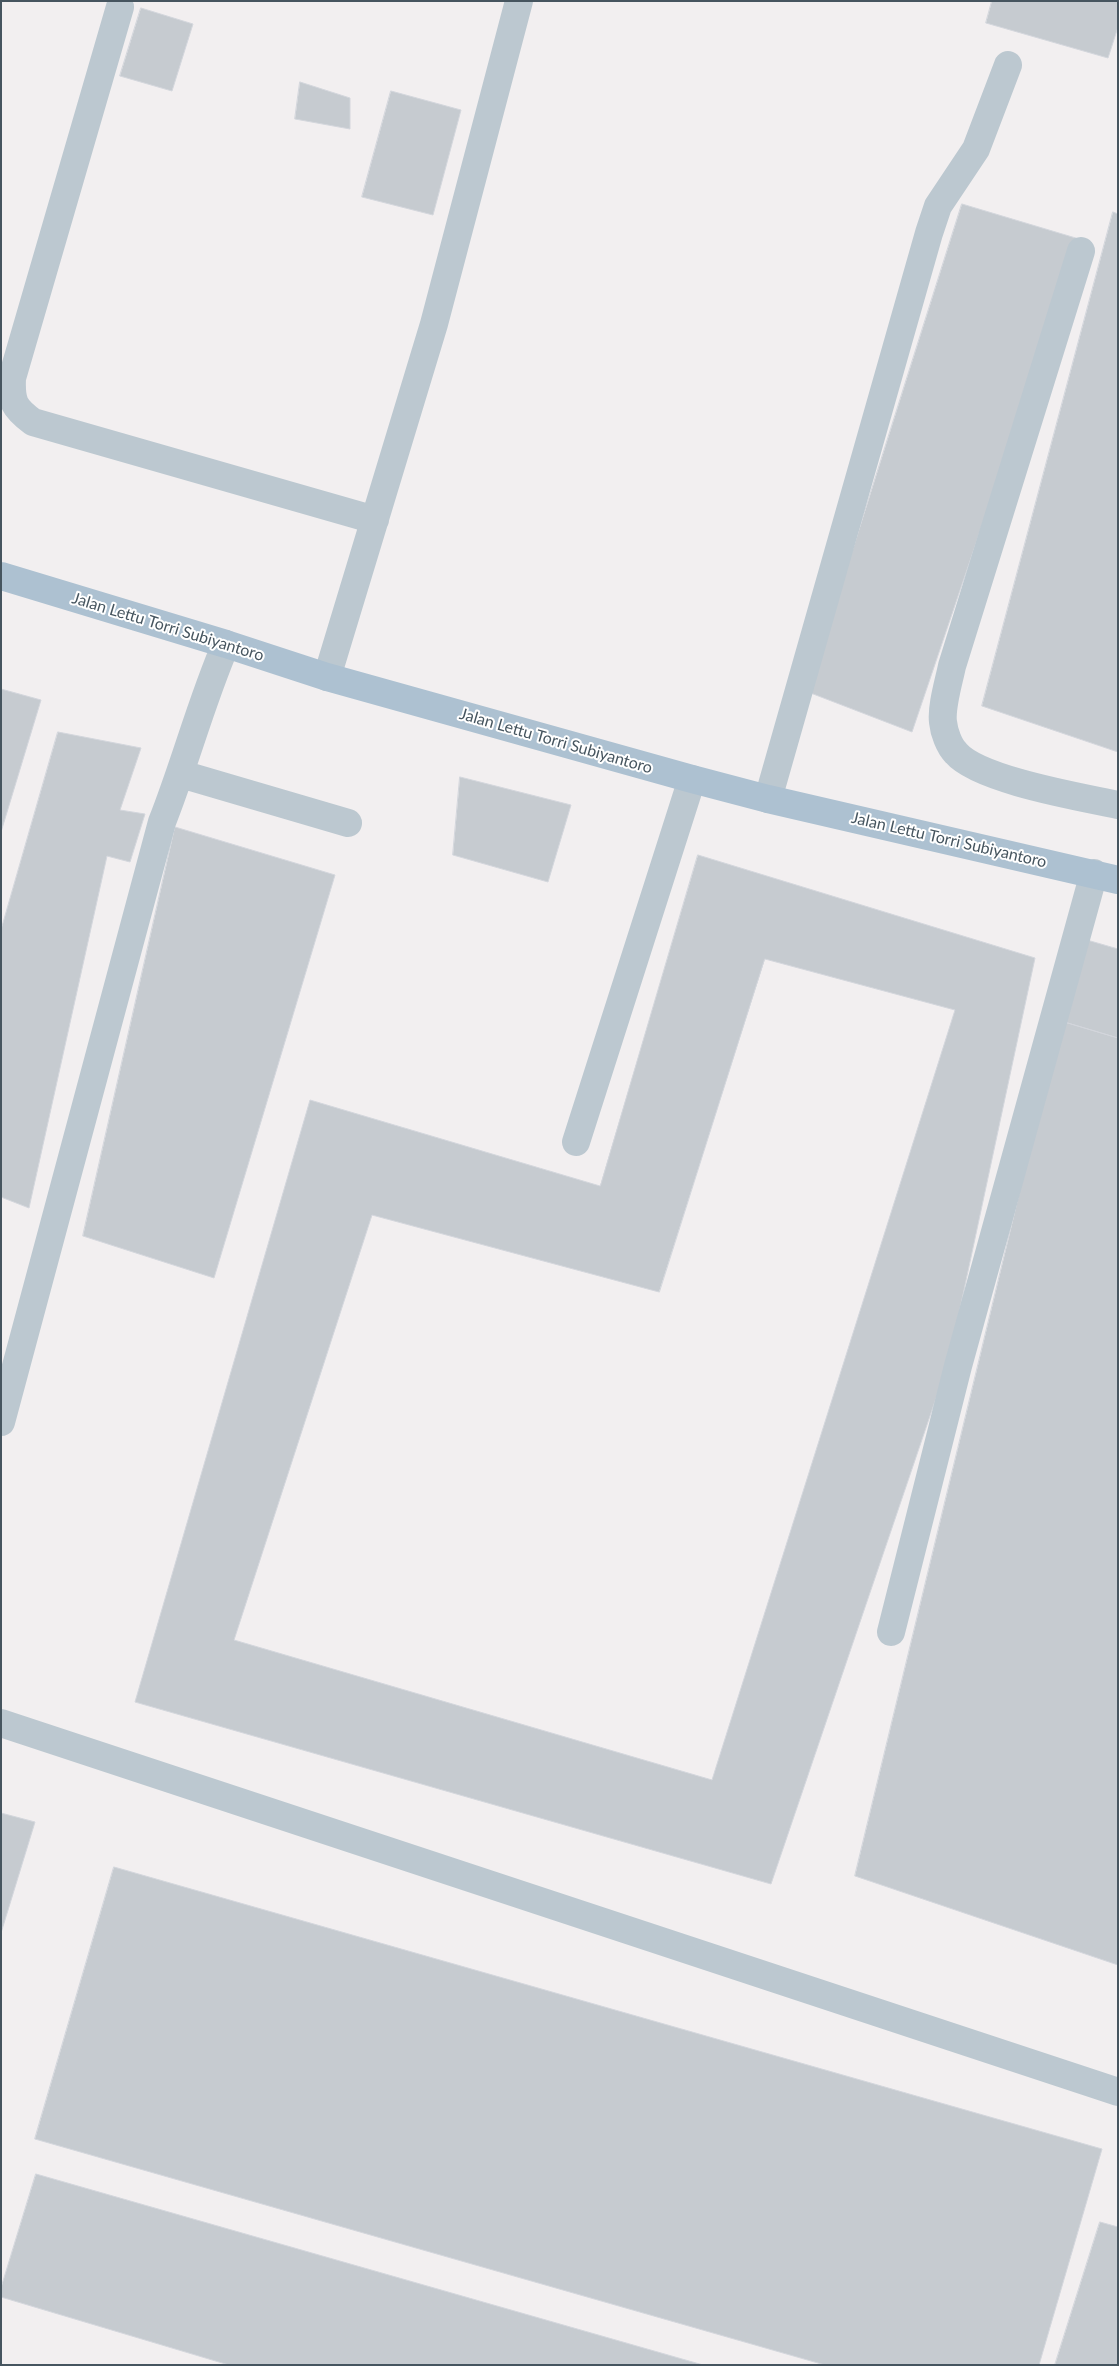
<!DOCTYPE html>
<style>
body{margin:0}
#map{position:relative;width:1119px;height:2366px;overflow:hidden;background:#f2eff0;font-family:Lato,sans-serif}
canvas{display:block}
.frame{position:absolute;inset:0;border:2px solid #46555f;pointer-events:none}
</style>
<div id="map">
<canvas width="1119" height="2366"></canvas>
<div class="frame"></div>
</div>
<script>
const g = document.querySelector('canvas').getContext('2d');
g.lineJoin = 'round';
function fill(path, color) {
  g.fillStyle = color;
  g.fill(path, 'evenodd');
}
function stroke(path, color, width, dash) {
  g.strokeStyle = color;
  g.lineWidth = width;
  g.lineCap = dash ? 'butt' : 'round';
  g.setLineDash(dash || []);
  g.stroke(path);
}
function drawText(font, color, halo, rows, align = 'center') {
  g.font = font + ' Lato,sans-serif';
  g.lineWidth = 4;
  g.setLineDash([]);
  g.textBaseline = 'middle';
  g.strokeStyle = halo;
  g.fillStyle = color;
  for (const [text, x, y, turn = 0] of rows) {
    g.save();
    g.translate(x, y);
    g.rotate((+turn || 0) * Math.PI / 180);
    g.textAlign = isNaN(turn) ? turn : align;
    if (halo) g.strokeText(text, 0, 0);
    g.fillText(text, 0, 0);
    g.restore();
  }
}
const building = new Path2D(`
 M992,1h126v26l-10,31 -122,-35z
 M141,8l52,16 -21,67 -52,-15z
 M300,82l50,16v31l-55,-10z
 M391,91l70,19 -28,105 -71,-18z
 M962,204l117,35 -167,493 -104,-40z
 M1113,212l5,2v538l-136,-46z
 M1,689l40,11 -40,132z
 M58,732l83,16 -21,62 25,4 -15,48 -23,-6 -78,352 -28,-11v-267z
 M460,777l111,28 -23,77 -95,-27z
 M175,827l160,48 -121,403 -131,-42z
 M698,855l337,103 -86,402 -178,524 -636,-182 175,-602 290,86z
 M1087,940l31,9v89l-57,-17z
 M765,959l190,51 -243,770 -478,-140 138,-425 287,77z
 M1061,1021l57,17v927l-263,-89z
 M1,1813l34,9 -34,111z
 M114,1867l988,282 -63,216h-214l-790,-226z
 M36,2174l667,191h-474l-228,-68v-9z
 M1100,2222l18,5v138h-63z`);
fill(building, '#c6cbd0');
stroke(building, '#d3d6dc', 1);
stroke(new Path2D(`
 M120,7l-108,371c-1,24 2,30 21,44l342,98
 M1081,251l-129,415c-3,15 -11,41 -9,56 1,10 6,24 13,31 23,27 125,44 162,52
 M327,677l107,-353 85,-323
 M181,774l167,49
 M768,799l161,-566 9,-27 38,-57 32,-84
 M576,1142l116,-363
 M1,1422l161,-600c23,-58 39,-120 64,-178
 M891,1632l67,-266 136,-493
 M1,1723l1117,369`), '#bcc8d0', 28);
stroke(new Path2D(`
 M1,576l225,68 101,33 365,102 76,20 350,81`), '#adc1d1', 28);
drawText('16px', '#46555f', '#fff', [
 ["Jalan Lettu Torri Subiyantoro",168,627,17],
 ["Jalan Lettu Torri Subiyantoro",556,741,16],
 ["Jalan Lettu Torri Subiyantoro",949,840,13]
]);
</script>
